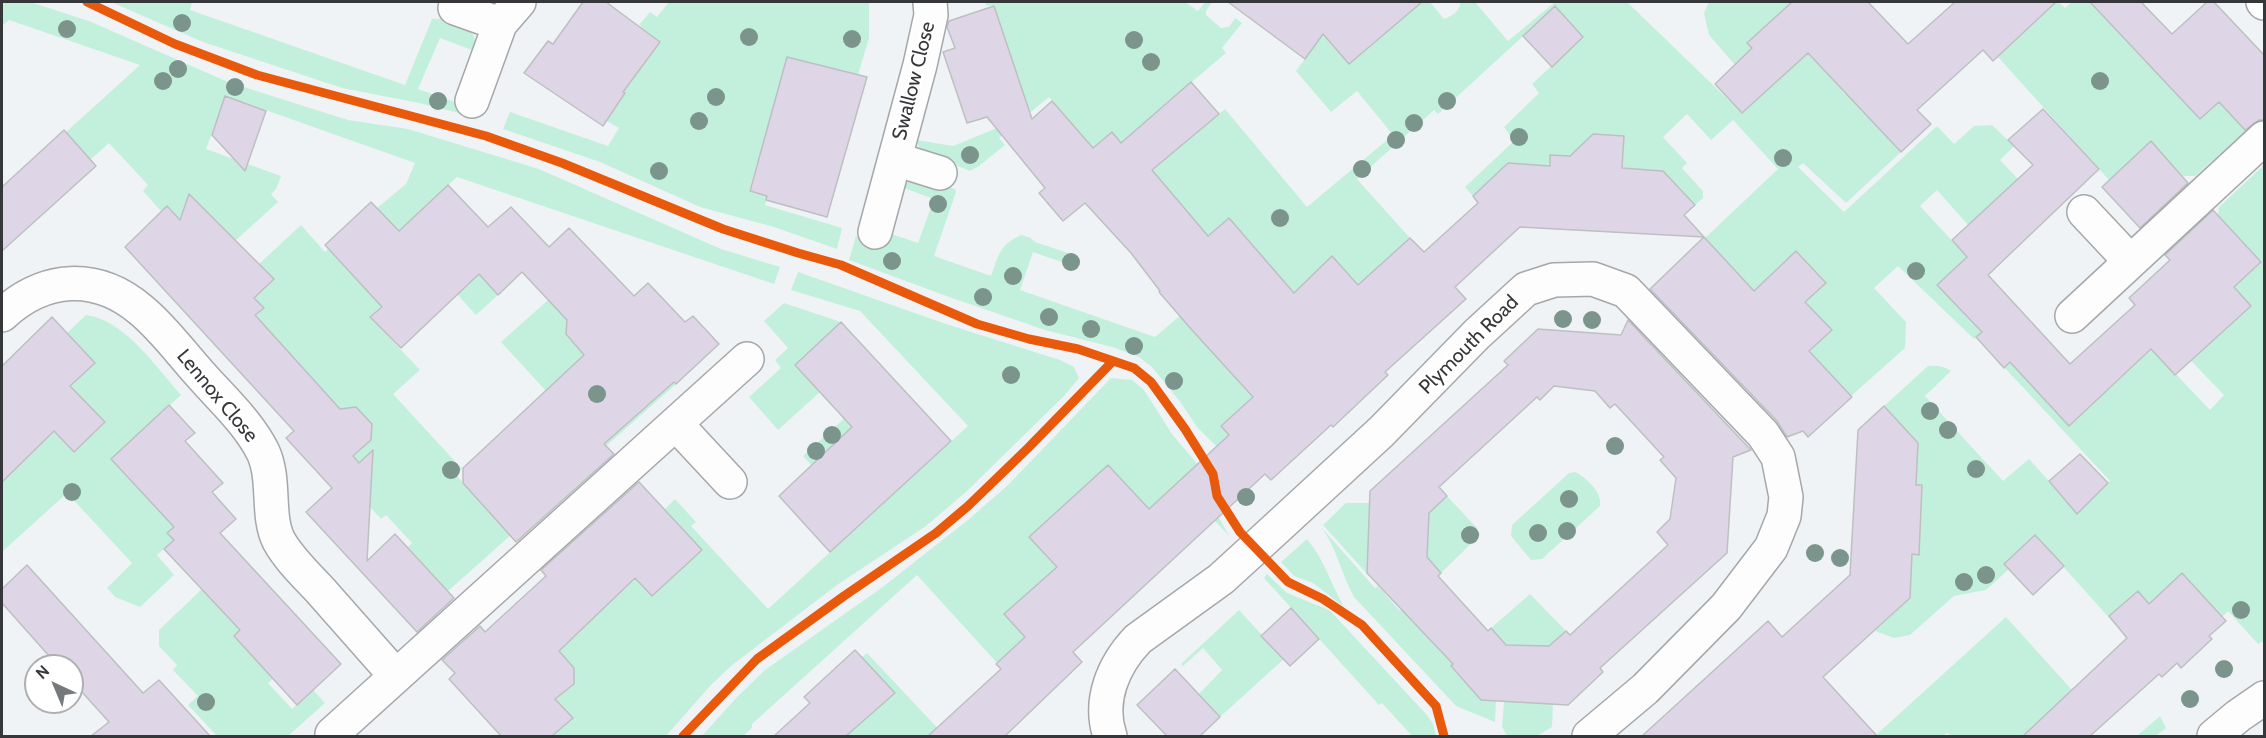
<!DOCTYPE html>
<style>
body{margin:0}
#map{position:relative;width:2266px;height:738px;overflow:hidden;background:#f0f3f6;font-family:Cabin,sans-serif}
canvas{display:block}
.frame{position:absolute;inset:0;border:3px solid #35373a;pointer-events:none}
.north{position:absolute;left:24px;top:654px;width:60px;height:60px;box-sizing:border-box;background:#fff;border:2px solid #aeafb0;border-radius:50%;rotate:316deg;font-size:16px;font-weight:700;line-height:24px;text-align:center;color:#35373a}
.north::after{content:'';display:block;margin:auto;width:21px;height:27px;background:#76797c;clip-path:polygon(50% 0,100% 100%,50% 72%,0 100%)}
</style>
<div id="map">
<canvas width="2266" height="738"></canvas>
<div class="frame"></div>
<div class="north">N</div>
</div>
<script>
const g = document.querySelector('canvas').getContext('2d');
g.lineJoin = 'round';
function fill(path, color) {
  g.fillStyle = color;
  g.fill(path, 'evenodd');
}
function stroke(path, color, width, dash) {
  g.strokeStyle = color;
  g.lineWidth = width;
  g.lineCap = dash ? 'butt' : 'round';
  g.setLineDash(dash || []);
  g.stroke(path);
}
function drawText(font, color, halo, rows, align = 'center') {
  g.font = font + ' Cabin,sans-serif';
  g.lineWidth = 6;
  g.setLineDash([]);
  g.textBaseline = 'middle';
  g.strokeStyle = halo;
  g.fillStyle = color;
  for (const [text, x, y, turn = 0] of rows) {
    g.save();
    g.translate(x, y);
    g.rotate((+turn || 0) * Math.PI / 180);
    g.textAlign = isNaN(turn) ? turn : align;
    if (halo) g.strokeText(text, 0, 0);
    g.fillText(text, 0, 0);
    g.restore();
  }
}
fill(new Path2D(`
 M2,2h28l59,19 139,61 120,38 60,9 131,40 182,80 59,18 -6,17 -317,-107 -46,43 49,34 38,41 -22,20 -20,-22 -71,11 -15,13 50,53 -27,24 69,75 -6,6 55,60 -63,56 -40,-44 4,-4 -26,-28 -5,4 -22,-24 -27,-7 -6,-7 35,-31 -3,-4 14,-12v-10l-16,-17 -10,1 -12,12 -5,-23 -74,-82 8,-7 -9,-10 19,-19 -14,-15 42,-39 24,27 3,-3 27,29 32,-29 -10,-41 29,-24 9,-21 -189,-67 -20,53 75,27 -5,13 -5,5 7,8 -54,49v-22l-13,-13 -12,-1 -18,18 -38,-42 5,-6 -39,-42 -19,17 -24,-28 74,-67 -131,-45 -7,6z
 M111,2h81l-2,8 215,75 27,-66c10,-2 36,6 41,16 2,3 2,6 2,10l-3,5 -32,-12 -22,51 64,23 -3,6 -60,-15 -77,-15 -139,-46z
 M669,2h200v36l-11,37 -71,-18 -12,111 -18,-6 -8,29 18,5 -2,9 77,23 -5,21 -63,-22 -74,-20 -100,-45 -97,-33 7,-17 98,34 11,-18 -31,-18 16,-31 39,-14 17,-22 -20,-15 2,-2 -3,-1 11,-13 7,5z
 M986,2h199l13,9 7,-9h7l-6,9v4l15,13 8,-1 6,-9 7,5 -20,25 4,5 -66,56 27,32 38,-32 82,98 86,-72 -36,-44 -26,21 -35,-41 27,-37 74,-21 14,-11h19l14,17c8,-3 17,-9 16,-17h15l33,39 47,-39h72l115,111 19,-18 -52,-60 -5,-22 5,-11h84l-46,41 16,17 27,-25 42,25 -9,9 22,25 18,-15 -1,30 39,43 -55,51 -43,-40 -5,4 46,45 93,-86 17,18 20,-18 18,-1 22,21 -14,14 18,19 -50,46 -31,-35 -17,16 47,51 -30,28 45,47 -8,7 -76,-73 -24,22 32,34 -1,26 -54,48 -42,-45 18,-16v-9l-33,-14 32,-29 -29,-32 -43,40 -49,-53 73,-69 -45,-49 -22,20 -24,-26 -24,23 24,26 -5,5 21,23v7l-8,7 -32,-34 -41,-3 2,-28 -6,-5 -25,-1 -6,5 -1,18 -36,-1v10l-42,-3 -35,33 -8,-9 49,-46 -10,-14 35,-34 -7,-9 51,-47 -28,-30 -117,107 -4,-4 -77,69 53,59 -49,49 -29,-31 -29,28 20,22 -103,55 32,36 -31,29 29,32 -32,-10 -21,-21 -16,-24 -29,-36 -13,-10 -27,-10 -67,-17 -96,-33 -100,-37 7,-24 25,9 5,-13 32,11 16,-44 -33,-12c14,-13 38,-2 54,2l1,3 -22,64 57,20c8,-21 8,-31 30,-41l8,2 6,5 42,14 1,2 -5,8 -40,-14 -13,38 135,47 41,-35 56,-57 -23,-27 -21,18 -64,-76 -16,-9 -16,-19 -19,16 -44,-51 -50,41 6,7 -26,21 -9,5 -49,-20 -2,-3 -2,-8 36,6 71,-29 -30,-111 -8,-1z
 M2038,2h20l7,6 7,-6h74l-30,28 28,30 19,-18 83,89 -51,45h-12l-32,-34 -42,38 -111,-123z
 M2264,165v476l-6,3 -30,-33 -6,6 -69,-16 -4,3 -12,-13 -27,25 11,13 -1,1 -85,-95 -31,29 5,5 -23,21 -32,6 -44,39 -16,3 -19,-7 35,-33 2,-44h7l3,-68 -6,-1 2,-42 -34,-37 44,-40c8,-1 17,0 23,5l-26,25 78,85 26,-22 20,22 44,17 17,-17 -106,-114 6,-5 46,49 20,-52 31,32 45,-42 58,61 14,-15 -50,-52 42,-5 35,-32 -17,-19 27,-25 -43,-47 1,-8z
 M798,272l151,53 111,35 14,7 5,11 -14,17 -99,97 -40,34 -89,59 -106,81 -21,20 -44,50h-113l20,-18 -29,-31 9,4 11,1 10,-8 -11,-28 -5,-6 77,-72 17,18 50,-46 -37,-41 10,-10 21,23 -5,4 77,83 200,-183 -108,-115 -69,-21z
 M548,300l29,13 -10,10 -1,11 5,7h12l93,43 -71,63 -59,-56 -45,-49z
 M784,303l57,19 -46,43 25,27 -42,38 -29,-33 32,-29 -6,-8 13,-12 -24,-27z
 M86,315c39,5 70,52 95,80l-70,64 25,27 13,-12 38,41 -20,18 7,7 -17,15 17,20 -34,32 -25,-10 -8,-9 25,-25 -65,-70 -65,59v-96l13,13 38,-37 -9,-10 30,30 31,-29 -29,-31 -2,1 -6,-5 -1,-55z
 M1111,378l21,2 12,10 28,44 27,32 17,46 13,24 -50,-54 -31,28 -40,-45 -78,72 30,33 -35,67 -28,26 -80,-88 -165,149v4l-9,8h-41l34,-38 29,-28 119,-84 84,-66 40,-35z
 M849,414l37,38 -48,43 -35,-39z
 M1575,472c11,5 28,21 25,34l-58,53 -11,1 -20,-24 1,-11 57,-52z
 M1447,496l30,32 3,7 -39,38 -15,-16 2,-43z
 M1346,503h25l-2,73 -46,-51z
 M1321,527l54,61 3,-2 22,25 2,-2 51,55 -2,3 30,32 15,1 -1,22 -39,-16 -102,-109c-13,-23 -17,-49 -33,-70z
 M1307,539c17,20 24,45 37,68l-31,-24 -19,-7 -13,-14z
 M1267,574l20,19 42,17 6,6 92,99 6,9 3,12h-24l-30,-33 -3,2 -115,-127z
 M202,589l38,41 -6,6 39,43 -5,4 24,26 21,-19 12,13 -37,33h-71l-29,-31 10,-9 -25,-26 4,-5 -18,-19v-16z
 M1530,594l36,37 -17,15 -43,-1 -15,-17z
 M1239,610l45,49 -64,58 -21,-23 23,-24 -19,-22 -20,18 -2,-2z
 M2006,617l67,74 -50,45h-72l-4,-3 -4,3h-66l-1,-1z
 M867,653l78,83h-99l49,-43 -33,-36z
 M1504,701l49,3 -1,23 -15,9h-30l-5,-9z
 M2160,716l6,12 -10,8h-19z`), '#c3f0dc');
const building = new Path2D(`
 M583,2h23l54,40 -37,50 2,1 -22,33 -79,-53 24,-32 5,3z
 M1228,2h194l-73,62 -26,-30 -18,25z
 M1792,2h76l40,42 47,-42h101l-63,59 -10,-11 -66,60 14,14 -30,28 -93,-99 -66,60 -27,-29 37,-36 -5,-5z
 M2090,2h51l31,32 35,-32h7l51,54v64h-6l-14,10 -26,-28 -19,17z
 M994,6l38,113 20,-18 41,47 19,-16 9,11 70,-61 28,32 -67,56 56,66 21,-18 65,75 38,-37 26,29 52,-47 14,14 54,-49 -5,-7 35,-33 42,3v-11l20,1 23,-22 31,2 -2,32 41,3 32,34 -11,10 20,22 -184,-10 -65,60 11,12 -81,73 3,3 -55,52 -2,-2 -60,55 -6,-6 -192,178 9,10 -77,74h-77l73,-67 -5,-5 29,-27 -21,-23 53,-47 -28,-30 79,-72 41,44 80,-74 -8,-9 32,-29 -62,-68 -32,-37 1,-1 -29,-38 -46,-50 -22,18 -24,-28 6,-5 -58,-71 -20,6 -24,-71 12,-4 -8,-21 2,-6z
 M1555,6l28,31 -31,30 -29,-31z
 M787,57l80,20 -40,140 -61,-17 1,-4 -17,-5z
 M225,96l41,15 -21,60 -33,-36z
 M2043,109l56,60 -111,106 82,89 65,-59 -6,-7 41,-38 -5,-5 48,-45 48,52 -27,25 17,19 -76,69 -24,-26 -82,77 -59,-64 -6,6 -28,-31 6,-5 -45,-47 30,-28 -15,-17 81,-75 -25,-25z
 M64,130l32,36 -94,85v-64z
 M2151,141l37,42 -48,45 -38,-41z
 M448,185l40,42 23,-20 38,40 20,-19 65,68 14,-13 37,39 8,-6 26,28 -43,40 -2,-2 -70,62 10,10 -98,88 -53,-59v-15l121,-113 -18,-21 1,-14 -45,-48 -24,23 -19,-21 -78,74 -31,-31 12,-10 -57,-62 46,-43 28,29z
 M189,194l85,85 -20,19 10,10 -9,7 85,94 16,-2 16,17 -1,16 -18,16 6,7 14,-13 -6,111 28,-27 59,64 -37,34 -111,-120 26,-24 -46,-50 8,-7 -169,-184 42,-41 13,14z
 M1704,237l50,54 42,-40 30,32 -21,19 27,28 -23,21 43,46 -44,40 -5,-6 -16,6 -10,-16 -127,-132z
 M52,317l43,46 -25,23 35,36 -31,30 -20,-21 -52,51v-116z
 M1628,320l123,130 -18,7 -6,96 -127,115 3,4 -35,33 -87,-5 -30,-34 2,-2 -86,-91 3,-82 138,-126 -4,-4 34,-32 83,6zM1554,386l41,5 15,17 5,-4 49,53 -4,3 16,18 -6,41 -13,13 11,13 -98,90 -4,-4 -17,15 -43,-1 -15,-17 -3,3 -50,-55 3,-3 -14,-16 2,-44 18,-17 -8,-9 98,-90 3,3z
 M841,322l110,119 -121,111 -51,-56 73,-69 -57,-62z
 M169,405l26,28 -10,8 38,42 -11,9 24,27 -16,14 121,131 -44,41 -63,-69 6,-6 -76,-81 10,-9 -7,-7 7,-6 -63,-68z
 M1884,406l34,37 -2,42h6l-3,70 -7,-1 -2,44 -87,79 54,59h-235l126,-115 14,16 68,-62 8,-145z
 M2080,454l28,29 -31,31 -28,-33z
 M639,482l63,68 -50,46 -17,-18 -76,73 15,17v16l-19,15 18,19 -21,18h-51l-52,-57 6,-6 -13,-13 38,-34 5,6 61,-56 -5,-6z
 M2035,535l29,31 -31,29 -29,-31z
 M27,565l116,128 16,-13 51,56h-119l18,-14 -37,-41v-15h-14l-56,-63v-14z
 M2182,573l44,48 -17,15 3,3 -31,29 -4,-5 -15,14 -3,-3 -69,62h-67l104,-98 -18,-22 29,-25 11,13z
 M1291,608l28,31 -29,27 -29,-30z
 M855,650l40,43 -49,43h-72l36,-33 -6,-6z
 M1175,669l45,48 -20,19h-33l-30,-31z`);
fill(building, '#ded6e6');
stroke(building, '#bebfc1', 1.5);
const minor = new Path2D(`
 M2263,2l1,1
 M455,8l45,16
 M472,101l28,-77 19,-22
 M895,159l45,14
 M2084,212l46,49
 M875,232l45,-167 11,-50 -1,-13
 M2,315c42,-39 94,-43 139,-5 22,18 40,43 59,64 21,24 48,48 63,78 13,28 3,64 16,89 10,18 27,34 41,49 25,28 50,57 75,85
 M2072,316l192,-178
 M676,424l54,58
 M332,734l415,-375
 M1110,736c-12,-35 3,-71 28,-97l83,-60 34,-31 126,-116 96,-98 49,-45 28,-9 39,-1 33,12 137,143 15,23 8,40 -2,19 -13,32 -45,59 -81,82 -56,47
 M2214,736l24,-20 26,-18`);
stroke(minor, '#a5a7a9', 36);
stroke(minor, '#fdfdfe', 33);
stroke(new Path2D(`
 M87,2l88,42 82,31 229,61 76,27 161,66 75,24 43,12 136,59 52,15 49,10 56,19 17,14 34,47 28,45 4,22 23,36 48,50 35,17 39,26 74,81 8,30
 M683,736l74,-77 87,-63 92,-63 32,-27 60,-58 85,-87`), '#e8590c', 9);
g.fillStyle = '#7b958c';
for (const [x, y] of [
 [182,23],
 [67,29],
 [749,37],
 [852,39],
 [1134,40],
 [1151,62],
 [178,69],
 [163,81],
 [2100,81],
 [235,87],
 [716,97],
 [438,101],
 [1447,101],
 [699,121],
 [1414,123],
 [1519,137],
 [1396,140],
 [970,155],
 [1783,158],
 [1362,169],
 [659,171],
 [938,204],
 [1280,218],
 [892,261],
 [1071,262],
 [1916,271],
 [1013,276],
 [983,297],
 [1049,317],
 [1563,319],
 [1592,320],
 [1091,329],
 [1134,346],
 [1011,375],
 [1174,381],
 [597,394],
 [1930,411],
 [1948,430],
 [832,435],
 [1615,446],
 [816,451],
 [1976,469],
 [451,470],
 [72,492],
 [1246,497],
 [1569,499],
 [1567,531],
 [1538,533],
 [1470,535],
 [1815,553],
 [1840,558],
 [1986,575],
 [1964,582],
 [2241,610],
 [2224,669],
 [2190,699],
 [206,702]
]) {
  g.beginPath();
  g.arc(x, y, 9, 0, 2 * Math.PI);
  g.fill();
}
drawText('20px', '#35373a', '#fff', [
 ["Swallow Close",914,81,-76],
 ["Plymouth Road",1469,345,-45],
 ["Lennox Close",217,396,50]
]);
</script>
